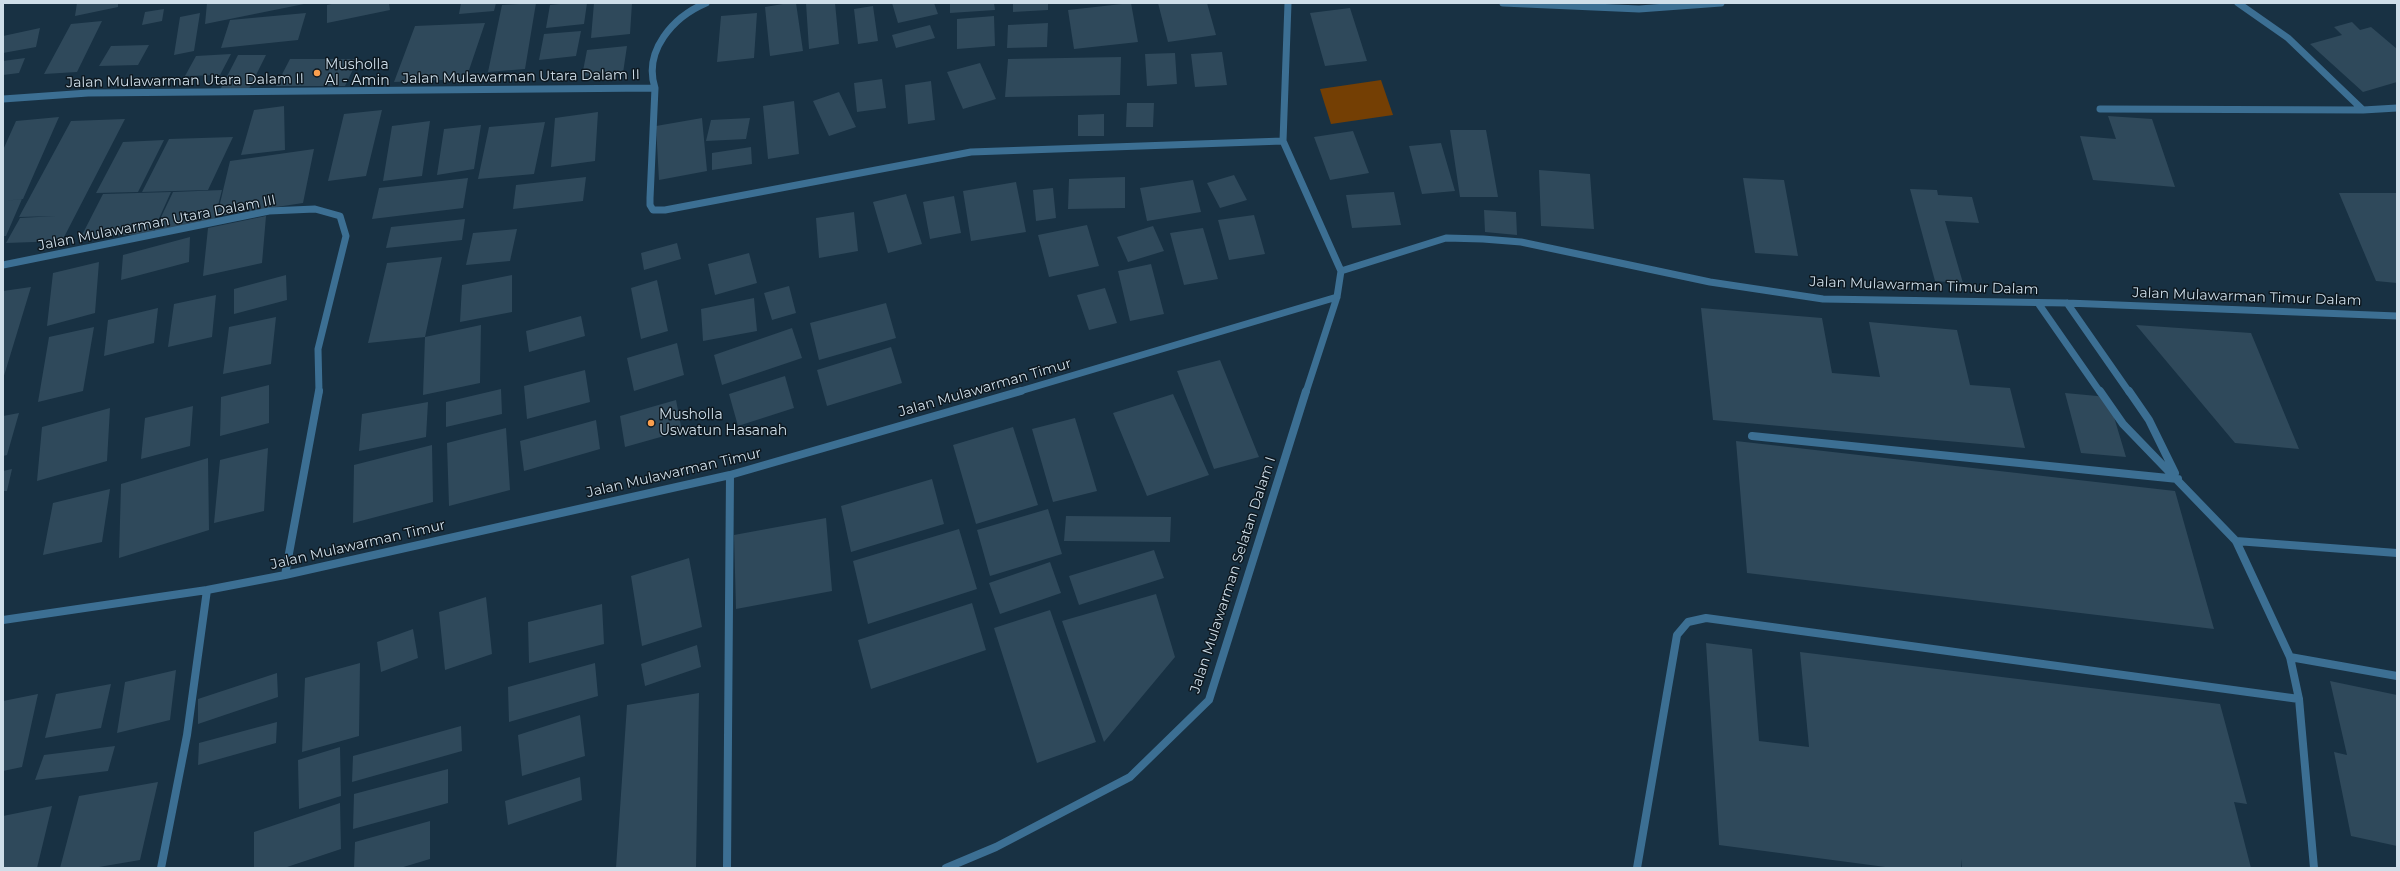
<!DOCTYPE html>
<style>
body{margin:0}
#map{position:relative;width:2400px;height:871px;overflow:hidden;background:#183143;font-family:Montserrat,sans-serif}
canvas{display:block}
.frame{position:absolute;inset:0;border:4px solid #cfdee9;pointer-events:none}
</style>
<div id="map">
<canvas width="2400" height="871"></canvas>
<div class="frame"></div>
</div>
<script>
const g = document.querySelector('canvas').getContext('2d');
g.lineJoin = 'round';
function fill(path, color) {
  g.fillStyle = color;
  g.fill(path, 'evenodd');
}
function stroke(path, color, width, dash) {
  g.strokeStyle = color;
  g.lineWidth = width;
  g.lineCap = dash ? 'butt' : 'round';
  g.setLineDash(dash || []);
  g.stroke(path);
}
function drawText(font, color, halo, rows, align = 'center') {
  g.font = font + ' Montserrat,sans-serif';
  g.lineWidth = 3;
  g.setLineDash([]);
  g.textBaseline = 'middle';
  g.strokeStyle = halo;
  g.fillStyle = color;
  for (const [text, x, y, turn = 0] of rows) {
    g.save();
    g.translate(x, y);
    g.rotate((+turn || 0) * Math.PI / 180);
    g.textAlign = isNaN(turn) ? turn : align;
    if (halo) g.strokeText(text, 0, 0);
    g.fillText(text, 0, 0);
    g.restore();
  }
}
fill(new Path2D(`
 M1381,80l12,35 -62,9 -11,-35z`), '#743f04');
fill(new Path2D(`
 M77,3h41v4l-43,9z
 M207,3h97v1l-99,20z
 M336,3h53l1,7 -63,13v-18z
 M461,3h35l-2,8 -35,3z
 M536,3l-11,66 -37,3 14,-67z
 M570,3h17l-3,21 -38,4 4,-23z
 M594,3h38l-2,31 -39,4z
 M789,3h7l7,48 -33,5 -5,-49z
 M806,3h29l4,41 -30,5z
 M892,3h42l4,11 -40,9z
 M950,3h44l1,7 -45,3z
 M1013,3h35v7l-35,2z
 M1131,3l7,39 -64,7 -6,-39z
 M1158,3h49l9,32 -48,7z
 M873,6l5,35 -20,3 -4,-35z
 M1350,8l17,53 -42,5 -15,-53z
 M164,9l-2,12 -20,4 3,-13z
 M200,13l-6,38 -20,4 6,-38z
 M306,13l-8,27 -77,8 9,-28z
 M757,13l-3,45 -37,4 4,-46z
 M994,16l1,30 -38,3v-30z
 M102,21l-25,51 -33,2 27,-50z
 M2352,22l8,8 11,-3 26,22v33l-34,10 -53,-48 32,-9 -8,-8z
 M485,23l-19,56 -72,3 21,-56z
 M1048,23l-1,24 -40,1 1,-23z
 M930,25l5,13 -39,10 -4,-13z
 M40,28l-4,19 -33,6v-17z
 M581,31l-5,25 -37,4 5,-26z
 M149,45l-11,20 -39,1 12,-20z
 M627,46l-4,27 -41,3 5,-26z
 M1222,52l5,33 -32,2 -4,-33z
 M1175,53l2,31 -30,2 -2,-32z
 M231,54l-11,21 -35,1 11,-20z
 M238,55h28l-17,34 -29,1z
 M1121,57l-1,38 -115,2 3,-38z
 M25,58l-6,15 -16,2v-14z
 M290,59h68l-13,27h-69z
 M980,63l16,36 -33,10 -16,-37z
 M882,79l4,29 -29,4 -3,-29z
 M931,81l4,39 -27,4 -3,-39z
 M839,92l17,35 -27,9 -16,-35z
 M794,101l5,53 -31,5 -5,-53z
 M1127,103h27l-1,24h-27z
 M284,106l1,44 -44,5 13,-45z
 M382,110l-16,66 -38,5 16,-67z
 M598,112l-3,49 -44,6 4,-49z
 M1104,114v22h-26v-21z
 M2108,116l44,3 23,68 -82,-7 -13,-44 36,3z
 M59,117l-36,82 -20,2v-51l13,-29z
 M702,118l5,53 -48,9 -3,-54z
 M750,118l-4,21 -40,2 5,-21z
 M125,119l-63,122 -56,2 14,-25 36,-2 -37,1 52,-96z
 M430,121l-8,55 -39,5 9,-55z
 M545,122l-11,52 -56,5 11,-52z
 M481,125l-7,44 -37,6 7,-46z
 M1450,130h36l12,67h-38z
 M1353,131l16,42 -39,7 -16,-43z
 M233,137l-25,53 -66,2 27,-53z
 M164,140l-26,52 -42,1 27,-51z
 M1441,143l14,48 -33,3 -13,-48z
 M751,147l1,17 -40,6v-17z
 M314,149l-11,54 -86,13 13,-55z
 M1539,170l51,4 4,55 -53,-3z
 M1234,175l13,25 -27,8 -13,-25z
 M586,177l-3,24 -70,8 3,-24z
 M1125,177v31l-57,1 1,-30z
 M468,178l-5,30 -91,11 7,-31z
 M1743,178l41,2 14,76 -43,-3z
 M1193,180l8,32 -54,9 -7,-33z
 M1016,182l10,50 -55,9 -8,-50z
 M1053,188l3,30 -20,3 -3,-31z
 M1910,189l27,1 1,5 34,2 7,26 -34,-2 18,62 -28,-2z
 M222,190l-8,31 -61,13 20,-42z
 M171,192l-19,42 -71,3 22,-43z
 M1394,192l7,33 -49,3 -6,-33z
 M2339,193h58v90l-21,-2z
 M906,194l16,50 -34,9 -15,-51z
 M954,196l7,37 -31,6 -7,-37z
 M22,199l-16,37h-3v-35z
 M1484,210l32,2 1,23 -32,-3z
 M854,212l4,39 -39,7 -3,-40z
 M1254,215l11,39 -36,6 -11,-40z
 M266,216l-4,47 -59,13 5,-48z
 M465,219l-3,21 -76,8 5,-21z
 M1087,225l12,41 -50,11 -11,-42z
 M1153,226l11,25 -36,11 -11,-25z
 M1203,228l15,51 -34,6 -14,-52z
 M517,229l-7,32 -44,4 7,-32z
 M190,237l-1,25 -68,18 2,-25z
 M677,243l4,16 -37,11 -3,-17z
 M749,253l8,30 -42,12 -7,-31z
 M442,257l-17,80 -57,6 19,-80z
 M99,262l-4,51 -48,13 6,-53z
 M1151,264l13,50 -34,7 -12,-50z
 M286,275l1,25 -53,14v-25z
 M512,275v37l-52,10 2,-37z
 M657,280l11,51 -27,8 -10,-51z
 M789,286l7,27 -24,7 -8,-27z
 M31,287l-28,92v-88z
 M1105,288l12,35 -28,7 -12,-35z
 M216,295l-4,42 -44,10 6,-43z
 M754,298l3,33 -54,10 -2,-32z
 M886,303l10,35 -77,22 -9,-37z
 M158,308l-4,35 -50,13 4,-36z
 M1701,308l121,10 10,55 48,4 -11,-55 88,8 13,55 40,3 15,60 -312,-28z
 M581,316l4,20 -56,16 -3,-21z
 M276,317l-5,47 -48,10 6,-47z
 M481,325l-1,58 -57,12 2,-58z
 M2136,325l115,8 48,116 -64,-6z
 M94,327l-11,64 -45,11 11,-65z
 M792,328l10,30 -80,27 -8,-30z
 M677,343l7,32 -50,16 -7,-33z
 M891,347l11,36 -75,23 -10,-36z
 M1220,360l39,97 -45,12 -37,-98z
 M585,370l5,32 -63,17 -3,-33z
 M785,376l9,32 -56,18 -9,-32z
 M269,385v38l-49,13 1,-39z
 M501,389l1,25 -56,13v-25z
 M2065,393l43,4 18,60 -45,-4z
 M1173,394l36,81 -62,21 -34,-83z
 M676,400l6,31 -57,16 -5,-31z
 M428,402l-2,35 -67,14 3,-37z
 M193,406l-3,40 -49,13 4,-41z
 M110,408l-3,53 -70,20 5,-54z
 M19,413l-12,42 -4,1v-40z
 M1075,418l22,73 -44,11 -21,-73z
 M596,420l4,29 -76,22 -4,-30z
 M1013,427l25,78 -62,19 -23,-79z
 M506,428l4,62 -61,16 -2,-63z
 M1736,441l439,50 39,138 -467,-56z
 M432,445l1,57 -80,21 1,-58z
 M268,448l-4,63 -50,12 6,-63z
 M208,458l1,72 -90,28 2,-74z
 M12,469l-5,22h-4v-20z
 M932,479l12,45 -93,28 -10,-46z
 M110,489l-8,53 -59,13 10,-52z
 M1048,509l14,45 -72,22 -13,-46z
 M1066,516l105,1 -1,25 -106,-1z
 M826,518l6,73 -96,18 -2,-74z
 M959,529l18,60 -109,35 -15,-63z
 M1154,550l10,28 -85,27 -10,-29z
 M689,558l13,69 -60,19 -11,-70z
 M1050,562l11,31 -61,21 -11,-31z
 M1156,594l19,63 -71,85 -42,-121z
 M486,597l6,57 -47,16 -6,-58z
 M972,603l14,47 -115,39 -13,-49z
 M602,604l2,40 -75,19 -1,-41z
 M1050,610l46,132 -59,21 -43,-135z
 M413,629l5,29 -37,14 -4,-30z
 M1706,643l46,6 7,92 50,6 -9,-95 420,52 27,100 -13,-2 17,66h-289l-1,-9v9h-68l-174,-23z
 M697,645l4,22 -56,19 -4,-22z
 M360,663l-1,73 -57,16 3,-74z
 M595,663l3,33 -89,26 -1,-35z
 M176,670l-6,50 -53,13 8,-51z
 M277,673l1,24 -80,27v-25z
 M2330,681l67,14v151l-46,-10 -17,-84 13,3z
 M111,684l-10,44 -56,10 11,-44z
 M699,693l-3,175h-80l11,-163z
 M38,694l-16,73 -19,4v-70z
 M580,715l5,41 -63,20 -4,-41z
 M277,722l-1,21 -78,22 1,-22z
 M461,726l1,25 -110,31 1,-26z
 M115,746l-7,25 -73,9 9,-25z
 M340,747l1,49 -42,13 -1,-49z
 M448,769v34l-95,26 1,-35z
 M580,777l2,23 -74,25 -3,-24z
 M158,782l-18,78 -47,8h-33l19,-72z
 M340,803l1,46 -57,19h-30v-36z
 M52,806l-15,62h-34v-52z
 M430,821v38l-30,9h-46l1,-26z`), '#2f495b');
stroke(new Path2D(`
 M1503,3l136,6 82,-6`), '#3c6f93', 7);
stroke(new Path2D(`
 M706,3c-33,14 -63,48 -51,85l-5,110v7l3,5h12l306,-58 312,-11
 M1288,3l-5,138 58,130
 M2238,3l50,35 75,72 34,-2
 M3,99l85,-6 567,-5
 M2100,109l263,1
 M3,265l266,-54 46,-2 25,7 6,20 -28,113 1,43
 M2038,303l62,89
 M2067,303l62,89
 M1017,392l320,-95
 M1306,392l31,-95 4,-26 105,-33 37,1 38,3 189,40 113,17 244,4 330,13`), '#3c6f93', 7);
stroke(new Path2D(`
 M2100,391l23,33 113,117 54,116 9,42 15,169
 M2129,391l20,29 26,53
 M1752,436l426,43
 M2236,541l161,12
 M285,575l34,-184
 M3,620l204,-30 78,-15 445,-100 291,-84
 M2290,657l107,19
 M161,868l26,-133 20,-145
 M727,868l3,-393
 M946,868l50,-21 134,-70 79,-77 97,-309
 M1637,868l40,-233 11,-13 18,-4 593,81`), '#3c6f93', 8);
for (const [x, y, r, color] of [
 [317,73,4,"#fa9f4e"],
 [651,423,4,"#fa9f4e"]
]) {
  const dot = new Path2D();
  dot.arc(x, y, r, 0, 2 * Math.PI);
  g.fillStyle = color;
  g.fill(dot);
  stroke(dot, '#0d1820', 1.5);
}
drawText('14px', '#cfdee9', '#0d1820', [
 ["Musholla",325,65],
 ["Al - Amin",325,81],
 ["Musholla",659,415],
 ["Uswatun Hasanah",659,431]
], 'left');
drawText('14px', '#cfdee9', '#0d1820', [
 ["Jalan Mulawarman Utara Dalam II",521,77,-1],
 ["Jalan Mulawarman Utara Dalam II",185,81,-1],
 ["Jalan Mulawarman Utara Dalam III",157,223,-11],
 ["Jalan Mulawarman Timur Dalam",1924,286,2],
 ["Jalan Mulawarman Timur Dalam",2247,297,2],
 ["Jalan Mulawarman Timur",985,388,-16],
 ["Jalan Mulawarman Timur",674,473,-13],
 ["Jalan Mulawarman Timur",358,545,-13],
 ["Jalan Mulawarman Selatan Dalam I",1233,575,-72]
]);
</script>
